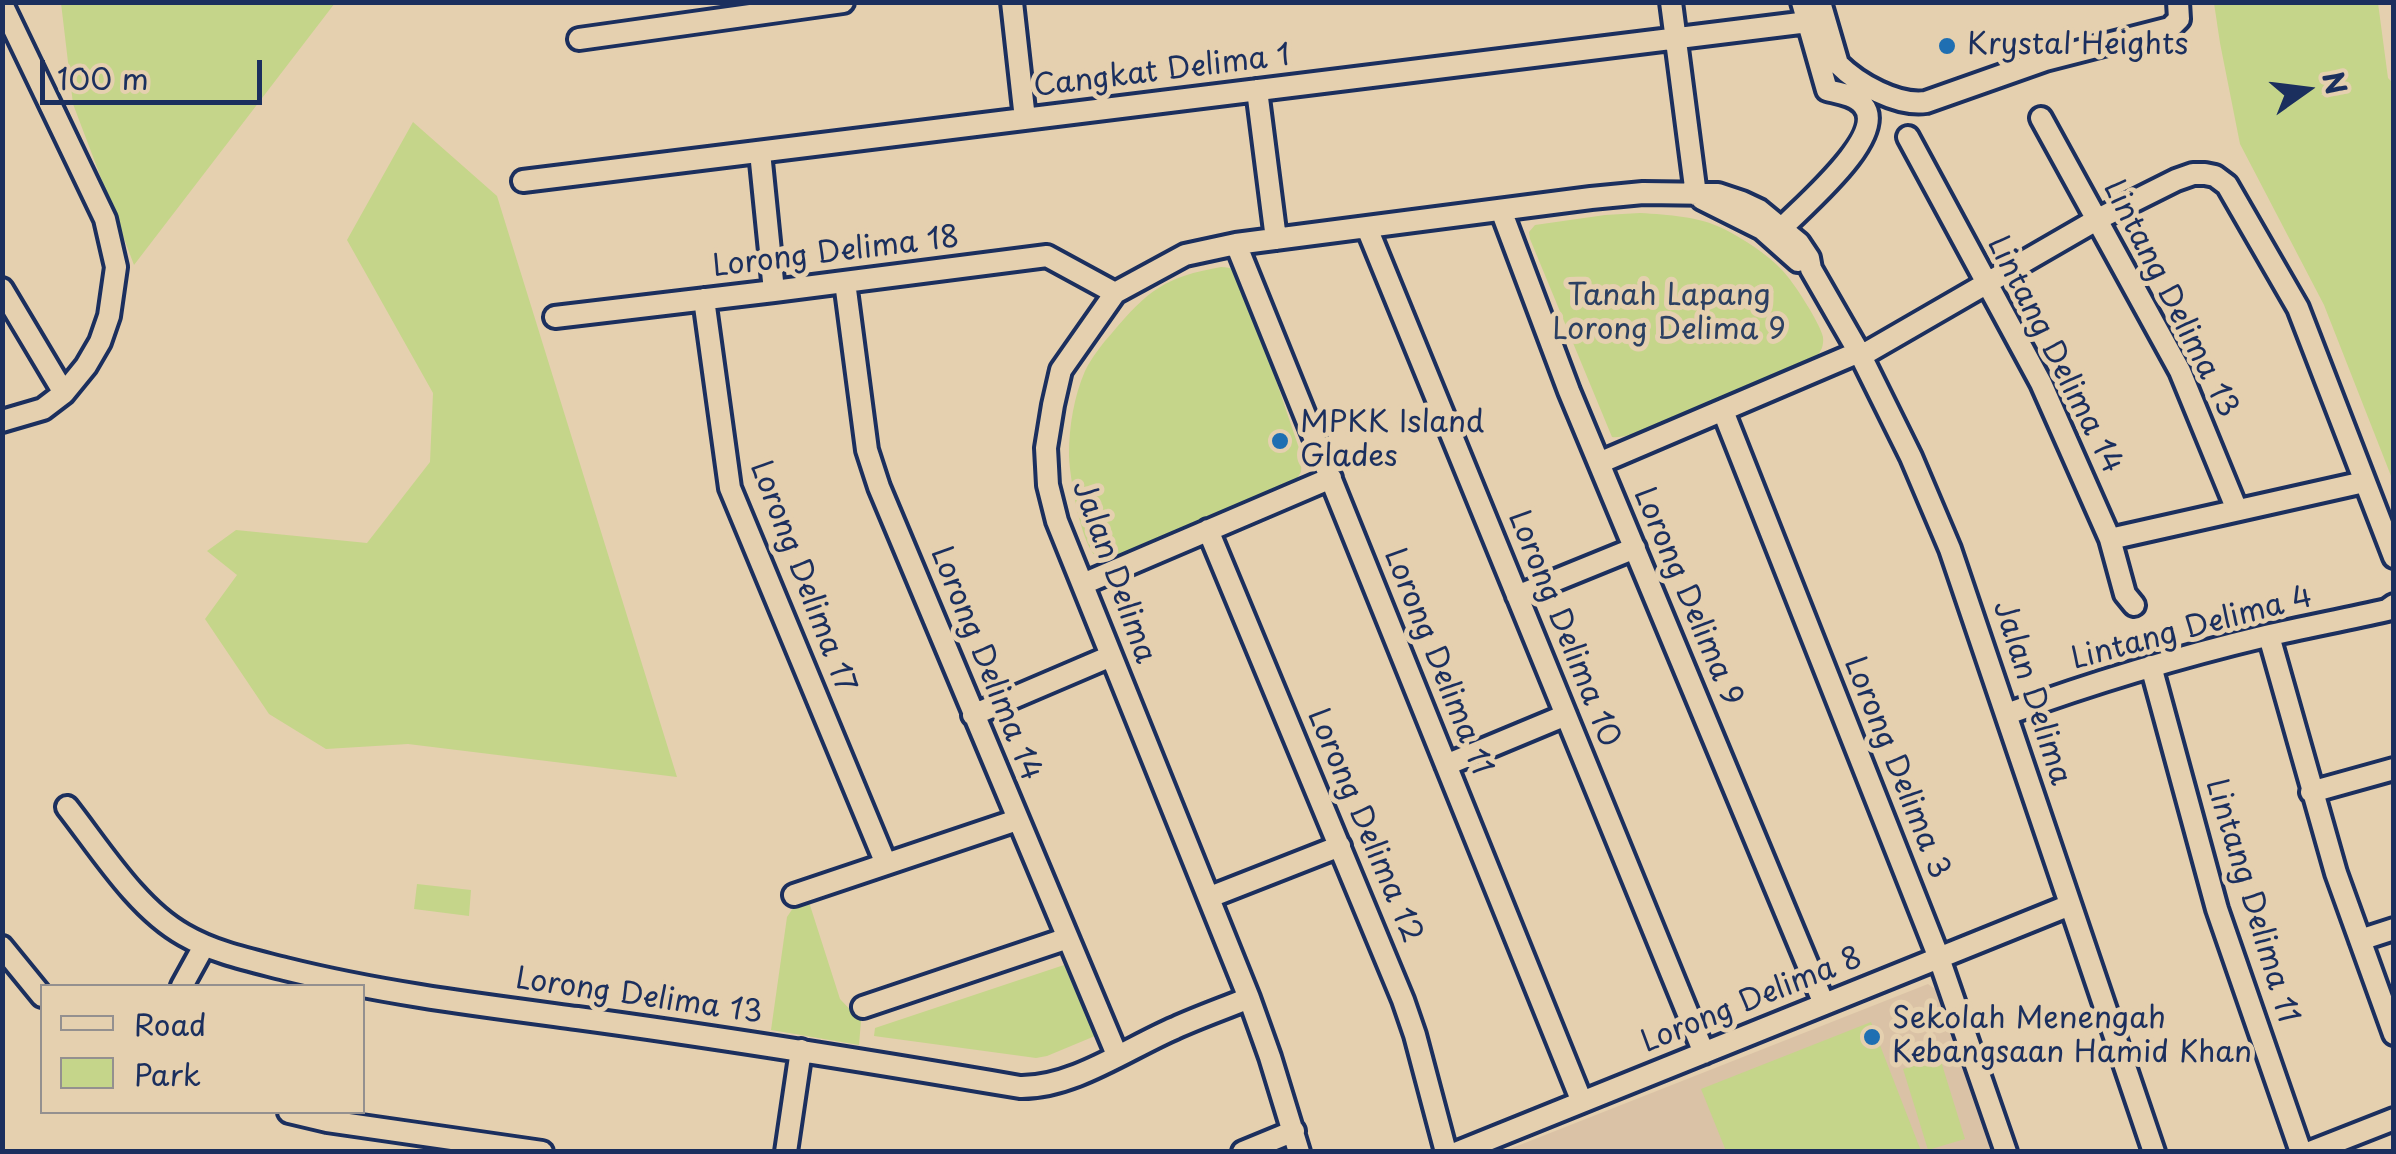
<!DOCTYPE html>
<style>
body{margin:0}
#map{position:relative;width:2396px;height:1154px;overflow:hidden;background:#e5d0af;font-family:"Playpen Sans",sans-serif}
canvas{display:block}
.frame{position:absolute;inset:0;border:5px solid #1b2f5e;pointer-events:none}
.legend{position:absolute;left:40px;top:984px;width:325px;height:130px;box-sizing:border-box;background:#e5d0af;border:2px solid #94908f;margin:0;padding:12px 18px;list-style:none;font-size:30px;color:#1b2f5e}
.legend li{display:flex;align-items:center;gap:20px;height:50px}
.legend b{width:50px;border:2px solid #94908f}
.north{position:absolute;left:2256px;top:40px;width:100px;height:100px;-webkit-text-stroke:8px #e5d0af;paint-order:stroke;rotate:76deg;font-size:28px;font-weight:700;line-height:40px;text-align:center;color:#1b2f5e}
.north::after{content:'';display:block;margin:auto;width:35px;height:45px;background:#1b2f5e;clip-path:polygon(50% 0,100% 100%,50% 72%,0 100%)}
.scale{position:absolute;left:40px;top:60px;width:222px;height:45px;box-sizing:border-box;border:5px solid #1b2f5e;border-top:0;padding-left:12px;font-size:30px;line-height:35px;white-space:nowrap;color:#1b2f5e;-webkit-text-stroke:8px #e5d0af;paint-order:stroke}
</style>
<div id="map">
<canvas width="2396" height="1154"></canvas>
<div class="frame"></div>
<ul class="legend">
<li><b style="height:12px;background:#e5d0af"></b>Road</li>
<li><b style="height:28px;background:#c5d58a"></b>Park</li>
</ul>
<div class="north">N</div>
<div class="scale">100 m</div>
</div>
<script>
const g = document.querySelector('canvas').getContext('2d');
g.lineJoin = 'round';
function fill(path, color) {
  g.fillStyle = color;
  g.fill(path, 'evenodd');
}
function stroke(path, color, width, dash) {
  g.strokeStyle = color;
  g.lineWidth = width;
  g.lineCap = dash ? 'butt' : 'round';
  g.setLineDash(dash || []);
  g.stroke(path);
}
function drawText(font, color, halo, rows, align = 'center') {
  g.font = font + ' "Playpen Sans",sans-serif';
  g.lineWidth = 10;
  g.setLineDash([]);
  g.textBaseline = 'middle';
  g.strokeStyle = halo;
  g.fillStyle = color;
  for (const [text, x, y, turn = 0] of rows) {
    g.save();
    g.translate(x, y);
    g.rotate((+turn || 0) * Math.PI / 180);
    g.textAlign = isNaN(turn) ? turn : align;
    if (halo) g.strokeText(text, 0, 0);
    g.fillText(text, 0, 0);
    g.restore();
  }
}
fill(new Path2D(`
 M1928,984l7,5 58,162 -491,1z`), '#dac2a6');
fill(new Path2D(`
 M61,3v-1l274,1 -201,262 -61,-161z
 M2214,3h164l10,75 6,6 -1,397 -69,-176 -84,-161 -20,-101z
 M413,122l84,74 180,581 -269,-33 -82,5 -57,-35 -64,-95 32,-44 -30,-24 29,-21 131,13 63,-81 3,-69 -86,-153z
 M1640,213c29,2 58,3 84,16 20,10 43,25 58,41 11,11 38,53 41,67 1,9 -2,15 -8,21 -34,15 -177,84 -203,79l-82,-198 -1,-7 6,-7 70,-10z
 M1221,267c11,0 16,3 21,13l60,177 -1,15 -5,8 -184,79c-7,1 -10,2 -15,-2 -16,-11 -28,-83 -28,-103 0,-27 5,-58 16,-83 7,-14 17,-27 27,-38 36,-43 53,-56 109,-66z
 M417,884l54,6 -2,26 -55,-7z
 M808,899l32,100 21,22 -2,24 -88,-15 16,-113 10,-15z
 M1064,965l31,71 -48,20 -11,2 -162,-22 1,-8z
 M1871,1022l50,129h-195l-25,-62z
 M1940,1058l25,81 -37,11 -25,-81z`), '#c5d58a');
const minor = new Path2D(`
 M1012,2l13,117
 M1671,2l25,193
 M1820,2l18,62c20,20 59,42 88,38l119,-42 125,-32 9,-9 -1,-17
 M2,4l103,215 11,48 -7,49 -9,26 -14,24 -22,27 -21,16 -41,12
 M579,39l264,-37
 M1257,90l19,149
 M2041,118l139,253 57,139
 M1908,137l133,246 69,156 15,55 9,11
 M760,152l14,139
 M523,181l1285,-159
 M1702,199l60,30 36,32
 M1501,210l68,181 255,613
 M1367,228l337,825
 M1782,228c20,-21 107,-93 81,-123 -8,-10 -24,-12 -36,-15l-25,-88
 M1236,244l346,858
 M845,282l22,168 12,37 238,568
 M2,289l62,104
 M704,299l26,189 156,376
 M555,317l219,-26 273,-35 68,37
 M1861,356l237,-137 78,-39 17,-6h12l10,2 12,9 71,123 96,249
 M1723,411l216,547 67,194
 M1599,463l260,-111
 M1208,530l195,470 12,35 31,117
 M2110,539l254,-57
 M1083,584l248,-106
 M1517,596l118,-48
 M2269,636l67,237 58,161
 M2151,666l66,243 84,243
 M2007,714c85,-31 171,-57 259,-78 40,-9 81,-17 121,-26l7,-5
 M973,715l138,-59
 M1446,765l120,-50
 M2311,792l83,-23
 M67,807c33,42 70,102 117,128 31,18 66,25 101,34 96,24 194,36 292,49 148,20 296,44 443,69 53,1 108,-39 155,-59 24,-11 50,-20 74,-30
 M794,895l223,-75
 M1210,897l130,-51
 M2360,940l34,-11
 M2,947l40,49
 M182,986l22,-40
 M863,1007l205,-69
 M289,1112l38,9 215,31
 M786,1152l15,-102
 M1243,1152l51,-21
 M1299,1152l-29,-95 -21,-59 -192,-477 -9,-36 -2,-37 7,-43 8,-35 54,-77 70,-38 51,-11 355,-46 52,-5 75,1 24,8 17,8 40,33 10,15 2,11 50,87 50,101 39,92 204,603
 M1458,1152l612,-247
 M2310,1152l84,-33`);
stroke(minor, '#1b2f5e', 28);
stroke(minor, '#e5d0af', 20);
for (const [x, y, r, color] of [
 [1947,46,10,"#1f6fb2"],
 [1280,441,10,"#1f6fb2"],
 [1872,1037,10,"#1f6fb2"]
]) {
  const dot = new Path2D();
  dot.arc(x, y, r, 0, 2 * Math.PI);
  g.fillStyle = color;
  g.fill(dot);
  stroke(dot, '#e5d0af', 4);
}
drawText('30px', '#1b2f5e', '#e5d0af', [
 ["Krystal Heights",1967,46],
 ["MPKK Island",1300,424],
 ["Glades",1300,458],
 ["Sekolah Menengah",1892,1020],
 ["Kebangsaan Hamid Khan",1892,1054]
], 'left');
drawText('30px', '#1b2f5e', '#e5d0af', [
 ["Cangkat Delima 1",1162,72,-7],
 ["Lorong Delima 18",836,253,-7],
 ["Lintang Delima 13",2170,299,63],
 ["Lintang Delima 14",2054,355,63],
 ["Jalan Delima",1113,572,70],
 ["Lorong Delima 17",802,577,69],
 ["Lorong Delima 9",1687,597,67],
 ["Lorong Delima 10",1563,629,68],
 ["Lintang Delima 4",2192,629,-15],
 ["Lorong Delima 11",1437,662,68],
 ["Lorong Delima 14",985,664,68],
 ["Jalan Delima",2031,693,72],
 ["Lorong Delima 3",1896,768,68],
 ["Lorong Delima 12",1364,826,67],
 ["Lintang Delima 11",2251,901,73],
 ["Lorong Delima 13",639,997,8],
 ["Lorong Delima 8",1752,1001,-22]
]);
drawText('30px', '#2c4062', '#e5d0af', [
 ["Tanah Lapang",1669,297],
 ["Lorong Delima 9",1669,331]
]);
</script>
